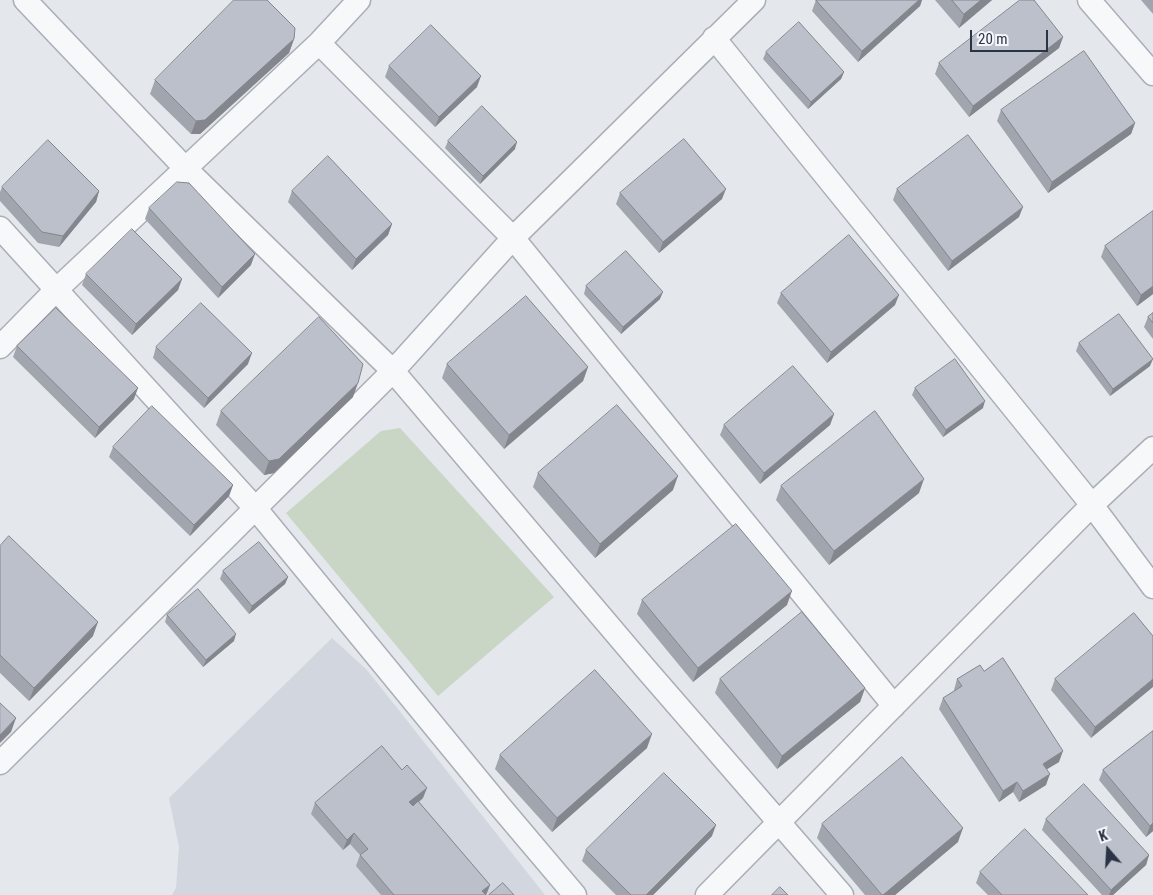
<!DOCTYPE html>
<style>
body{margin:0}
#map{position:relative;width:1153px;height:895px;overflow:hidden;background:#e4e7ec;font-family:"Roboto Condensed",sans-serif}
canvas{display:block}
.north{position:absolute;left:1083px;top:825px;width:50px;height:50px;-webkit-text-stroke:4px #f4f6f9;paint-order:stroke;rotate:341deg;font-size:14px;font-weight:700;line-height:20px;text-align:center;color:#2b3445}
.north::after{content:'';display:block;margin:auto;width:18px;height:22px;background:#2b3445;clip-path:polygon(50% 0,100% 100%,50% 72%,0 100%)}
.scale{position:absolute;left:970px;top:30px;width:78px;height:22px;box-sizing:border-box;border:2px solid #2b3445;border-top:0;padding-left:6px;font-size:15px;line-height:18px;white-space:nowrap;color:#2b3445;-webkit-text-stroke:4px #f4f6f9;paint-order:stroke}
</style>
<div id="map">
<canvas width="1153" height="895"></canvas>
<div class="north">K</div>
<div class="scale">20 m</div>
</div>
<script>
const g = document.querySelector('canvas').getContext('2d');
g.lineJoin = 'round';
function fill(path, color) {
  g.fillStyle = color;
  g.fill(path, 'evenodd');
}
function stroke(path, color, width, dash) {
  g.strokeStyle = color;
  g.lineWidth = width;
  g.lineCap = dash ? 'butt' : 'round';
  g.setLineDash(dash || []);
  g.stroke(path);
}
fill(new Path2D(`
 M332,638l35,32 178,225h-373l4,-7 3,-41 -10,-49z`), '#d2d6de');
fill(new Path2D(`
 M400,428l154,169 -116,99 -152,-183 95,-82z`), '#c9d6c5');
const minor = new Path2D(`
 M25,0l160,168 208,203 252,297 197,227
 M1089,0l64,74
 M714,38l378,467 61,82
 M319,43l194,195 381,468
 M0,228l256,281 242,295 77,91
 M0,347l56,-57 263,-247 40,-43
 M0,763l393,-392 120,-133 241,-238
 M707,895l385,-390 61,-57`);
stroke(minor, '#a9aeb7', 25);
stroke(minor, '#f7f8fa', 22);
fill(new Path2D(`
 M816,0h106l-2,6 -62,56 -46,-51z
 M935,0h57l-33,28z
 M1141,0h12v14z
 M1063,37l-4,11 -90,69 -34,-43 4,-11z
 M294,39l-5,14 -89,81h-9l-41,-40 5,-14z
 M766,52l78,20 -3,7 -33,30 -45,-50z
 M389,66l88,21 -42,40 -50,-50z
 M1001,110l134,13 -4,11 -83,59 -51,-72z
 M448,141l67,8 -35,35 -35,-36z
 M2,187l97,4 -3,11 -37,45 -21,-4 -38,-42v-9z
 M897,189l122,28 -71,54 -55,-71z
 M292,191l100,33 -4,11 -36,35 -64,-68z
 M620,193l102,6 -63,54 -43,-49z
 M149,208l102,57 -33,33 -73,-79z
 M1105,246l48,48 -16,12 -36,-49z
 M86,274l96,5 -4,11 -46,45 -50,-50z
 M586,286l74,13 -39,35 -37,-40z
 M781,293l114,12 -68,58 -50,-60z
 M1153,313v26l-9,-12 4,-10z
 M1079,343l71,23 -40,30 -34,-45z
 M17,346l117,53 -39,39 -82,-81z
 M156,347l92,17 -44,44 -51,-50z
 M447,364l141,3 -5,14 -79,68 -62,-71z
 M915,388l68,20 -40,29 -31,-42z
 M353,397l-79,76 -10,2 -48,-50 5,-14z
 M834,414l-4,11 -70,59 -40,-49 4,-10z
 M113,447l120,38 -4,11 -39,40 -81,-79z
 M538,473l135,17 -78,68 -62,-71z
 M781,486l138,7 -90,72 -53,-65z
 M0,546l93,90 -64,65 -29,-28z
 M223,571l65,6 -3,7 -36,30 -29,-35z
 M642,600l145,5 -94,77 -56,-68z
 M167,615l67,26 -31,26 -38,-45z
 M1153,636l-62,102 -40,-48 4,-11z
 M984,671l75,91 -12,7 -1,16 -27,17 -6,-10 -14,10 -60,-93 4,-11 11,-7v-1l3,-11z
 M720,679l145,9 -5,14 -83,67 -62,-76z
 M1153,731v100l-7,6 -47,-57 4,-10z
 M647,748l-95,84 -57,-63 5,-14z
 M423,798l-4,4 71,83 -4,10h-105l-25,-29 4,-11 -10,-11 -7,6 -32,-36 4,-11z
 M1046,819l103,36 -3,10 -33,30h-11l-60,-65z
 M822,824l136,18 -63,53h-30l-48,-57z
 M712,836l-59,59h-37l-34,-34 4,-11z
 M980,872l108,23h-100l-12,-12z`), '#a1a5ae');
fill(new Path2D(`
 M919,0h3l-2,6 -62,56 4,-11z
 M981,0h11l-33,28 5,-14z
 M1063,37l-4,11 -90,69 4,-11z
 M294,39l-5,14 -89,81h-9l5,-13z
 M844,72l-3,7 -33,30 3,-7z
 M481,76l-4,11 -42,40 4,-10z
 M1135,123l-4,11 -83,59 4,-11z
 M517,142l-2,7 -35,35 3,-8z
 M726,189l-4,10 -63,54 4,-11z
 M99,191l-3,11 -37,45 4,-11z
 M1023,207l-4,10 -71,54 4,-10z
 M392,224l-4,11 -36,35 4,-11z
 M255,254l-4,11 -33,33 4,-11z
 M182,279l-4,11 -46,45 4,-11z
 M1153,286v8l-16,12 4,-11z
 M663,292l-3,7 -39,35 2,-7z
 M899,295l-4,10 -68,58 4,-11z
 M252,353l-4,11 -44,44 4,-10z
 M1153,359l-3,7 -40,30 3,-7z
 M588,367l-5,14 -79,68 5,-14z
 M358,383l-5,14 -79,76 -10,2 5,-14z
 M138,388l-4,11 -39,39 4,-11z
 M985,401l-2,7 -40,29 3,-7z
 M834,414l-4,11 -70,59 4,-11z
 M678,476l-5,14 -78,68 5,-14z
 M924,479l-5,14 -90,72 5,-14z
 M233,485l-4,11 -39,40 4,-11z
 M288,577l-3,7 -36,30 3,-8z
 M792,591l-5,14 -94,77 5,-14z
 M98,622l-5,14 -64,65 5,-13z
 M236,634l-2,7 -31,26 3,-7z
 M1153,679v8l-62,51 4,-11z
 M865,688l-5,14 -83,67 5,-13z
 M16,718l-5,14 -11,11v-8z
 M652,734l-5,14 -95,84 5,-14z
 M1063,751l-4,11 -20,12 4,-10z
 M1050,774l-4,11 -27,17 4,-11z
 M1017,782l-4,10 -14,10 4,-11z
 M427,788l-4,10 -18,15 4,-11z
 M1153,823v8l-7,6 4,-11z
 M716,825l-4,11 -59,59h-7z
 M963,828l-5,14 -63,53h-12z
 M354,833l-4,11 -7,6 4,-10z
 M1149,855l-3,10 -33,30h-4l2,-5z
 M490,885l-4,10 -4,-4z`), '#83868d');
const building = new Path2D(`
 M234,0h33l28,28 -1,11 -89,81 -9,1 -41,-41z
 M816,0h103l-57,51z
 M952,0h29l-17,14z
 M1020,0h14l29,37 -90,69 -34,-43z
 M799,22l45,50 -33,30 -45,-50z
 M431,25l50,51 -42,41 -50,-51z
 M1084,51l51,72 -83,59 -51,-72z
 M482,106l35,36 -34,34 -35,-35z
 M968,135l55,72 -71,54 -55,-72z
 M684,139l42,50 -63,53 -43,-49z
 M48,140l51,51 -36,45 -21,-4 -40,-45z
 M328,156l64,68 -36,35 -64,-68z
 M177,182l12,1 66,71 -33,33 -73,-79z
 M1153,211v75l-12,9 -36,-49z
 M132,229l50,50 -46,45 -50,-50z
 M849,235l50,60 -68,57 -50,-59z
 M626,251l37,41 -40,35 -37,-41z
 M526,296l62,71 -79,68 -62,-71z
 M201,303l51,50 -44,45 -52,-51z
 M56,308l82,80 -39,39 -82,-81z
 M1153,313v10l-5,-6z
 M1119,314l34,45 -40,30 -34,-46z
 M319,317l44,47 -5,19 -79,76 -10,2 -48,-50z
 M955,359l30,42 -39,29 -31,-42z
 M793,366l41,48 -70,59 -40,-48z
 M617,405l61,71 -78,68 -62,-71z
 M152,406l81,79 -39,40 -81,-78z
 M875,411l49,68 -90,72 -53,-65z
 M736,524l56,67 -94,77 -56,-68z
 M9,536l89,86 -64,66 -34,-33v-109z
 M259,542l29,35 -36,29 -29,-35z
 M198,589l38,45 -30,26 -39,-45z
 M802,612l63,76 -83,68 -62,-77z
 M1134,613l19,23v43l-58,48 -40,-48z
 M1003,658l60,93 -20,13 7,10 -27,17 -6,-9 -14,9 -60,-93 19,-12 -5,-7 23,-14 4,6z
 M595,670l57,64 -95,84 -57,-63z
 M0,703l16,15 -16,17z
 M1153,731v92l-3,3 -47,-56z
 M382,746l20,24 5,-5 20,23 -18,14 4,4 5,-5 72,84 -8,6 4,4h-92l-34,-40 8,-6 -14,-16 -7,7 -32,-37z
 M902,757l61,71 -80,67h-1l-60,-71z
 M664,773l52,52 -70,70h-15l-45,-45z
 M1084,784l65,71 -38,35 -65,-71z
 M1025,829l63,66h-86l-22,-23z
 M503,883l11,12h-25z
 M780,887l8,8h-16z`);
fill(building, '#bbc0ca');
stroke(building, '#83868d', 1);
</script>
